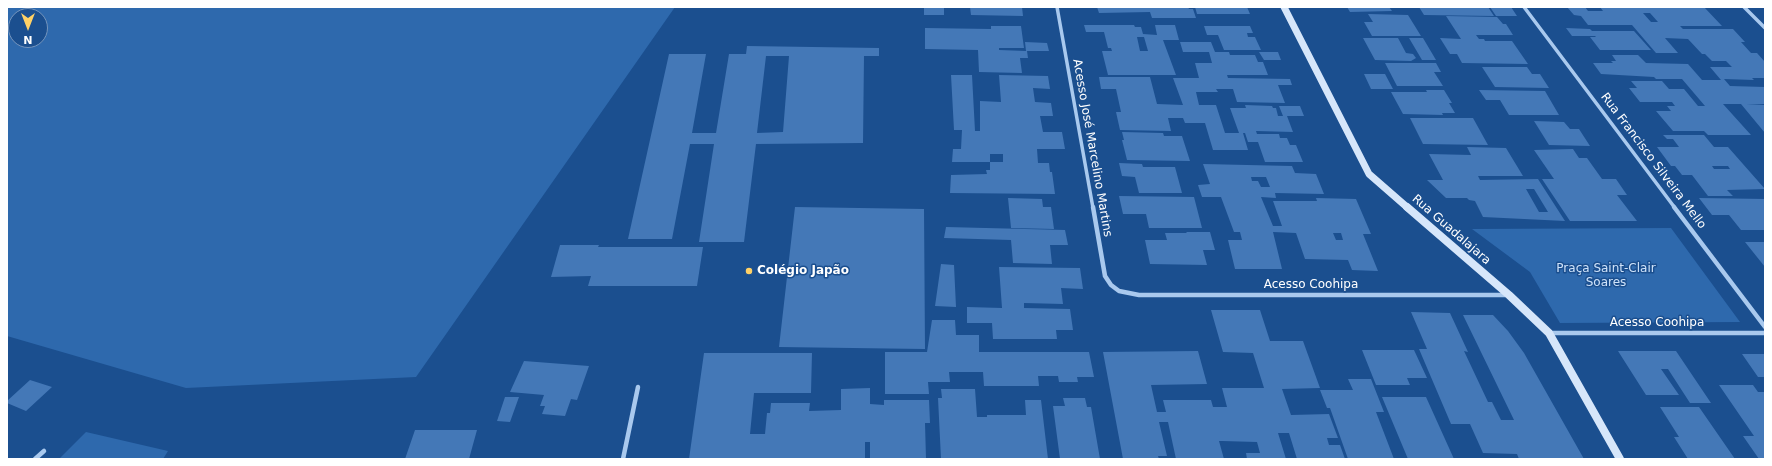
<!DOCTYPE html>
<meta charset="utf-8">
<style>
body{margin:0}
#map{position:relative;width:1772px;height:466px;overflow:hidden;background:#1b4f8f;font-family:"DejaVu Sans",sans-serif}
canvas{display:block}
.frame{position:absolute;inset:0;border:8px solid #fff;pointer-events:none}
.north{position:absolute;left:8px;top:8px;width:40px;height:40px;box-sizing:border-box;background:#1b4f8f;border:1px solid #7695bc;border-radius:50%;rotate:180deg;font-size:11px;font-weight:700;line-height:16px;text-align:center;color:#fff}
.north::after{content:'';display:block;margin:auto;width:14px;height:18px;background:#ffd166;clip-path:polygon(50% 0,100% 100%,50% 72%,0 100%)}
</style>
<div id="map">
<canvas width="1772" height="466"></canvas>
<div class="frame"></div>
<div class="north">N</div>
</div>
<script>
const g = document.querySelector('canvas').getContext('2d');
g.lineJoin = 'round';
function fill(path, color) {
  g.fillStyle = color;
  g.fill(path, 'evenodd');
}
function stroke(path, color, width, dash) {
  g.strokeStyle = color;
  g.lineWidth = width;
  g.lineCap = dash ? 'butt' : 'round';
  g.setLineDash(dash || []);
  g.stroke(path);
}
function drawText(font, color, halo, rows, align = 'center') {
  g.font = font + ' "DejaVu Sans",sans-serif';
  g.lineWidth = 3;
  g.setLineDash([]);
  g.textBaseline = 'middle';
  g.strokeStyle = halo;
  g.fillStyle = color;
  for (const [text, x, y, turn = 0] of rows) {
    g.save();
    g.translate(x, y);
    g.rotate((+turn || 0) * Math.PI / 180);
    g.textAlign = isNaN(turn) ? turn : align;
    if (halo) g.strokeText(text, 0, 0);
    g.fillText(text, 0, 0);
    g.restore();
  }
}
fill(new Path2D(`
 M7,7h668l-259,370 -230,11 -179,-52zM16,16h24v24h-24z
 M1671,228l69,94 -180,1 -30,-51 -58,-43z
 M86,432l82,19 -5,8h-104z`), '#2e69ad');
fill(new Path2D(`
 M924,7h20v8h-20z
 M970,7h52l1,9 -52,-1z
 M1097,7h91l1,2h4l3,9h-44l-2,-6 -51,1z
 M1195,7h52l3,7h-53z
 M1347,7h42l3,4 -42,1z
 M1419,7h69l6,9 -70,-1z
 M1490,7h21l6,9h-21z
 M1567,7h18l3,4h15l-3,-4h104l18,19h-42l3,3h50l12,13h-4l10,11h6l8,9v16h-13l2,2 -30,-1 6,7 35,1v17l-19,1h19v28l-24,-29h-18l28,31h-43l-4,-4h-31l-17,-20h15l-4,-5h8l-3,-4h-32l-11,-14h8l-6,-7h31l7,8h15l14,17h7l-23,-27h-26l-2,-2 -53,-3 -8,-11h20l-2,-2h5l-4,-6h26l8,8 42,1 14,16h19l-11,-13h22l-6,-6h-14l-7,-7h-3l-14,-15 -23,-1 13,15h-22l-24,-28h-44l-7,-9 -7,-1zM1643,13h7l8,9h-7z
 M1368,14l40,1 13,21h-49l-8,-14h9z
 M1446,16l51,1 6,7h3l7,11h-37l3,4h5l1,2h27l16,23 -66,-1 -5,-9h-7l-10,-16 21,1z
 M1084,25h50l1,2h6l2,7 14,1 -2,-10h20l4,15h-16l13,35h-68l-6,-24h10l-1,-3h-3l-4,-16h-18zM1137,37h7l4,14h-8z
 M991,26h30l3,22h-25v2l27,1 -1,-9 22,1 2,8h-22l1,7h-8l2,15 -43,-1 -1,-22 -53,-1v-21l66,1z
 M1204,26h46l3,7h-6l1,4h7l6,13h-37l-6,-15h-11z
 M1566,28l24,1 2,2h42l17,19h-51l-10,-13h6l-1,-1h-23z
 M1363,38h35l8,15 7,1 3,4 -5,3 -36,-1z
 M1409,38h14l13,22h-14z
 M1180,42h31l4,10h14l1,3h25l3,7h5l5,13h-41l1,3 62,1 2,6h-14l7,18 -48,-1 -4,-13h-17l2,3h-22l3,13h17l9,28h14l-9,-25h16l-1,-3 27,1 1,2h3l2,8h5l-4,-10h21l4,10h-17l6,16 -37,-1 1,3h22l1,4h7l3,7h6l7,17h-38l-7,-20h-10l-3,-9h-2l5,17h-35l-8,-27h-20l-2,-5h-15l3,13 -51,-1 -4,-18h5l-5,-23h-15l-2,-12h51l7,27 26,1 -10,-27h26l-4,-15h17l-3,-11h-26z
 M747,46l132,2v8h-15l-1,87 -107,1 -12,98h-45l15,-98h-24l-18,95h-44l41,-185h37l-14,79h24l13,-79h17zM766,56h23l-6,76 -26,1z
 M1259,52h19l3,8h-17z
 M1385,63h51l5,9h-7l9,14h-46z
 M1482,67h45l5,7h8l9,14 -54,-1z
 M1364,74h21l8,15h-22z
 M951,75h21l3,56h5v-30l21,1 -2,-27 49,1 2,13 -17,-1 2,14 16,1 2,13h-13l3,16h19l3,17h-28l1,14h11l1,9h2l3,22 -105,-1 1,-18 36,-1 -1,-4h4v-8h13v-8h-13v8h-38l1,-13h8l1,-19h-8z
 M1426,90h18l8,13h-3l6,10h-13l1,2 -40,-1 -12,-22h36z
 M1479,90l66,1 14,24h-50l-9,-15h-14z
 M1410,118h63l15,27 -65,-1z
 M1534,121l30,1 6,7h9l11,17 -41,-1z
 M1122,132l41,1 1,3h18l8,25 -63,-1 -5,-20h2z
 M1663,135h41l10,12h14l37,42 -38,1 6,6h-25l-16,-21h-10l-7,-9h-4l-14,-19h22l-6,-8h-6zM1712,166h16l2,3h-16z
 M1467,147l39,1 17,28h-45l2,4 58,-1 27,42 -82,-4 -8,-16 -6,-1 -2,-2h-21l-19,-18h16l-14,-26 42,1zM1526,189h8l14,23h-9z
 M1573,149l6,9h8l15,21h14l11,16h-10l20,26h-67l-28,-42h12l-20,-29z
 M1119,163l23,1 1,3h32l7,26h-43l-4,-16 -13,-1z
 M1203,164l89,2 3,7 21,1 8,20 -49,-1 1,5 -15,-1 12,29h9l-9,-25h44l-1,-3 40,1 15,35h-8l15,37 -26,-1 -4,-10 -43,-1 -9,-26 -23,-1 9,37h-47l-7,-29h14l-2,-8h-6l-13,-35h-19l-4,-12 12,-1zM1251,177h15l4,10h-9l-3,-6h-6zM1333,233h8l2,7h-7z
 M1119,196l75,1 8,31h-53l-3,-14h-23z
 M1008,198l34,1 1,8h8l3,22 -43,-1z
 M1699,198l66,1v31h-24l-12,-15h-17z
 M795,207l129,2 1,140 -146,-2z
 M946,227l119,3 3,15h-18l2,19 -39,-1 -2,-23 -67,-2z
 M1186,232h24l5,18h-12l4,15 -57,-1 -5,-24h22l-2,-7h22z
 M1745,242h20v25z
 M560,245h39l-1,2h105l-6,39h-109l3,-10 -40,1z
 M941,264l13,1 2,42 -21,-1z
 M999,267l81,1 3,21 -22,-1 2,16 -39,-1v5l46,1 3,21h-17l1,9h-64l-1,-16h-25v-16l35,1z
 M1211,310h49l10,31h33l17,47 -38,1 9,26 38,-1 9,24h-11l2,7h11l5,14h-48l-8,-26h-11l8,26h-39l-1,-6h14l-3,-11 -35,-1h-3l5,18h-48l-8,-37h-9l8,34h-9l1,3h-36l-20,-107 95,-1 9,33 -56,1 6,27h9l-3,-12h48l2,7h14l-5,-19h42l-11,-35 -30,-1z
 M1411,312l39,1 18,39 -4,-1 24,51h4l9,18h13l-51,-105h30l15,16 16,22 60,106h-65l-2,-5 -34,-1 -13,-29h-19l-32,-75h8z
 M932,320h23l1,15h23v17h110l5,25h-17l1,5h-19l-1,-6h-20l1,10h-55l-1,-14h-34l1,10h-22l1,12h-44v-42h42z
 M1362,350h52l13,28h-20l3,7h-34z
 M1618,351h58l35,52h-21l-22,-34h-7l18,26h-33z
 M704,353h108l-1,40h-57l-4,41h15l2,-21h3l1,-10h39l-1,8 32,-1v-21l29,-1v16l14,1v-5h45l1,23h-5l1,36h-56v-17h-5v17h-176z
 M1742,354h23v23h-7z
 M524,361l65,5 -12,34 -6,-1 -6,17 -23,-2 3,-8h-5l4,-11 -34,-3z
 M1348,379h23l13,33h-8l18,47h-46l-18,-51h-3l-7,-18h33z
 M30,380l22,7 -26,24 -19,-8v-2z
 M1719,385h34l5,7h7v67h-6l-16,-23h11z
 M941,389h34l2,28h10v-2h39l-1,-15h16l7,59h-107l-3,-61h4z
 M505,397h14l-9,25 -13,-1z
 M1382,397h44l28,62h-46z
 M1063,398h22l2,9h4l9,52h-40l-7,-53h12z
 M1660,407h39l36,52h-47l-14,-22h5z
 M415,430h62l-8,29h-64z`), '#4478b7');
stroke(new Path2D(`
 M1057,7l36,201
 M1524,7l151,201
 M1744,7l21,21`), '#a9c9ee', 3.5);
stroke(new Path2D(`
 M1093,207l12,69 6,9 8,6 20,4h368
 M1674,207l91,120
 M1549,333h216
 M35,459l9,-8
 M623,459l15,-72`), '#a9c9ee', 4.5);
stroke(new Path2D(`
 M1284,7l85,167 39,34`), '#d6e6fa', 7);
stroke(new Path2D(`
 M1407,207l102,88 40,38 71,126`), '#d6e6fa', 8);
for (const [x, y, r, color] of [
 [749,271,4,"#ffd166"]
]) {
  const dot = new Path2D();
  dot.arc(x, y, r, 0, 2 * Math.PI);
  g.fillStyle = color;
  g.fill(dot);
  stroke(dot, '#1b4f8f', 1.5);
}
drawText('12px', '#fff', '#1b4f8f', [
 ["Acesso José Marcelino Martins",1092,148,80],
 ["Rua Francisco Silveira Mello",1653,161,53],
 ["Rua Guadalajara",1451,230,41],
 ["Acesso Coohipa",1311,285],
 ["Acesso Coohipa",1657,323]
]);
drawText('12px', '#cfe3fa', '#1b4f8f', [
 ["Praça Saint-Clair",1606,269],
 ["Soares",1606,283]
]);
drawText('bold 12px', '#fff', '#1b4f8f', [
 ["Colégio Japão",757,271]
], 'left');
</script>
